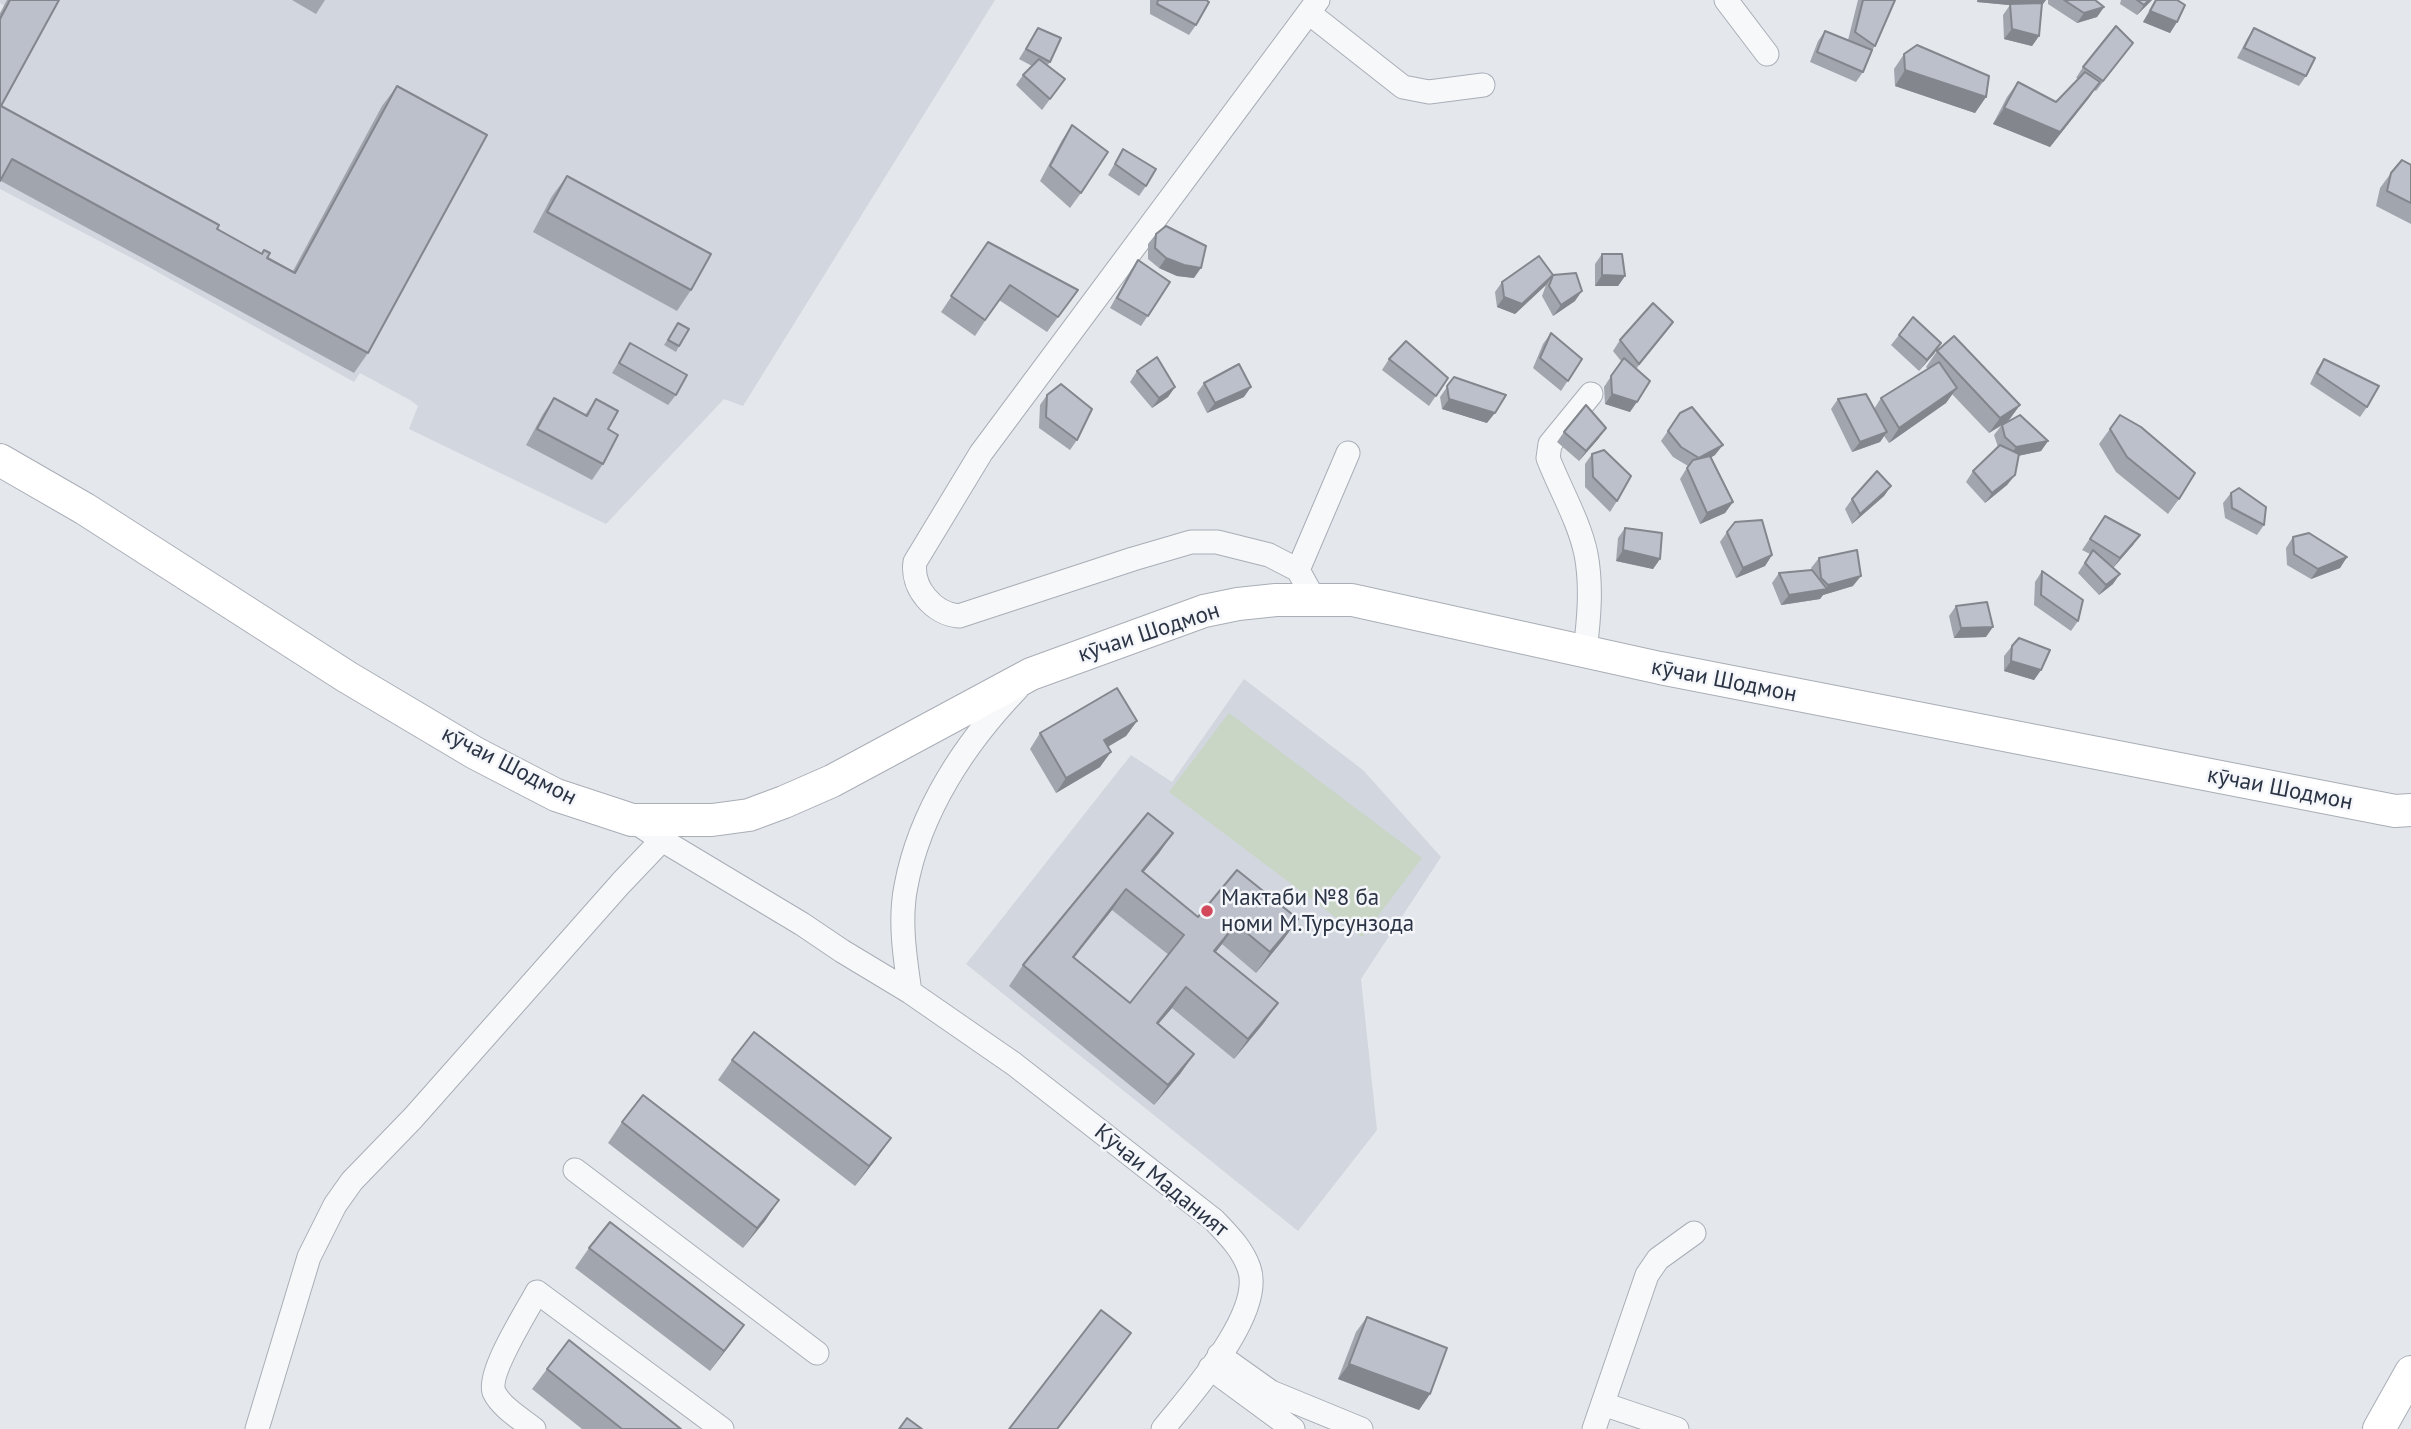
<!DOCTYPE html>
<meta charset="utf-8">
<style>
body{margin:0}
canvas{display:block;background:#e4e7ec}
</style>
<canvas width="2411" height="1429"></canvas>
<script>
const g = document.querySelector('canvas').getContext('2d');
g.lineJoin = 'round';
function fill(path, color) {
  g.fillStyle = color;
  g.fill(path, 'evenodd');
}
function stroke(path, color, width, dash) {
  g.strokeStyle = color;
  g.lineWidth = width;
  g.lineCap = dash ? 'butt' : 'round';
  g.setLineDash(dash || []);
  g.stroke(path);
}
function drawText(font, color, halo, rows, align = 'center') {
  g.font = font + ' "PT Sans",sans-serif';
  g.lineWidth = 5;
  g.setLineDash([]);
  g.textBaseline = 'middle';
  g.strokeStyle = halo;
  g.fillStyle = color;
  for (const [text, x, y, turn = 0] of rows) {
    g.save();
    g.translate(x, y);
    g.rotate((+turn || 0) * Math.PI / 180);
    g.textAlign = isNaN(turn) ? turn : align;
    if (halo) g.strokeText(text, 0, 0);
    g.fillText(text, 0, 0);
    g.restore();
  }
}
fill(new Path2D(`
 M0,0h995l-252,406 -19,-7 -118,125 -197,-95 9,-23 -8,-6 -50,-27 -6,9 -209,-117 -145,-76v-170l6,-12 -6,-4z
 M1244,679l119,91 78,87 -80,122 16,151 -79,101 -332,-267 165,-209 41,27z`), '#d2d6de');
fill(new Path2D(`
 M1229,713l193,145 -60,79 -193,-145z`), '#c9d6c5');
const street = new Path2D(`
 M1726,0l41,54
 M1309,13l94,74 26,5 54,-7
 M1298,570l50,-117
 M1314,599l-16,-29 -29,-15 -52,-13h-26l-58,17 -174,57c-25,-2 -48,-28 -44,-54l66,-109 337,-453
 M1585,651c4,-32 7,-65 1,-97 -7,-33 -26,-65 -38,-96l2,-14 41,-50
 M632,820l30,20 140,84 40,27 68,41 104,72 200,156c14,15 28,28 35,48 16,45 -59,127 -86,161
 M910,992c-5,-34 -11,-72 -4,-106 14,-75 59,-143 111,-197
 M575,1170l242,183
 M1219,1355l52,37 90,37
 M1210,1368l83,61
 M1603,1404l74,25
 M257,1429l52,-172 26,-52 17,-24 61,-63 208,-235 41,-43
 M534,1429c-13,-10 -33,-22 -40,-37 -7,-19 33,-81 43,-100l185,137
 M1594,1429l53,-154 11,-16 36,-26`);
const secondary = new Path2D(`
 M0,460l85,49 262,168 128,76 81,42 76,25h80l37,-5 35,-13 48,-21 199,-107 173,-63 34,-7 38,-4h76l308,68 735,143 16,-1
 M2379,1429l32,-57`);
stroke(street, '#a9aeb7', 25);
stroke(secondary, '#a9aeb7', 34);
stroke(street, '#f7f8fa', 23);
stroke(secondary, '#fff', 32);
fill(new Path2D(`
 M7,0h52l-58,106 292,165 89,-165 15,-20 -29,267 -14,20 -353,-192h-1v-168z
 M292,0h33l-9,14z
 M1150,0h56l-10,25 -7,10 -39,-21z
 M1858,0h37l-32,72 -7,10 -46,-20 8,-21 7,-10 23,9z
 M1977,0h69l-4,5 -3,31 -7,10 -28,-7 -1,-24 7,-10 -33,-3z
 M2048,0h47l9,7 -7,10 -20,6 -29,-19z
 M2121,0h31l-15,15 -17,-11z
 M2155,0h22v22l-7,11 -27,-11z
 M1038,28l12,34 -3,4 18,13 -23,31 -26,-25 7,-10 9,-9 -13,-7z
 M2254,28l52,48 -7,10 -62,-28 10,-19z
 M2126,53l-30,38 -2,-1 -44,57 -57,-23 14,-27 11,-15 38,20 23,-23 -3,-1 7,-11z
 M1904,54l82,43 -11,16 -80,-27 -1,-17z
 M1072,125l9,68 -11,15 -30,-27 22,-41z
 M1123,149l23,37 -7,10 -31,-21z
 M2411,165v59l-35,-18 4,-18 11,-15z
 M567,176l124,114 -14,21 -144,-79 19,-36z
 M1156,234l38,44 -17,-2 -18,-8 -11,-9v-15z
 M988,242l90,48 -31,42 -48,-32 -24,36 -34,-24z
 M1602,254l23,22 -7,10h-23v-22z
 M1138,260l32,22 -29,44 -31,-18 21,-38z
 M1553,275l22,26 -22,15 -11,-20 4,-11 -31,29 -18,-7 -2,-15 7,-10z
 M678,323l1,23 -3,6 -12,-7z
 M1666,332l-30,37 -6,43 -25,-8 -1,-17 17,-26 -8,-10 7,-11z
 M1551,333l31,26 -21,32 -28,-23 10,-24z
 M1899,335l42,8 -22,28 -28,-26z
 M630,343l46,52 -8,10 -56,-32z
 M1937,351l83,54 -11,15 39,21 -7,10 -23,5 -3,19 -8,10 -22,18 -19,-21 7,-11 25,-24 -4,-12 7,-9 -12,7 -37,-39 -6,9 -57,40 -5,-7 -4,6 -28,10 -21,-43 7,-10 36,10 7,-11 47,-29 -2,-2z
 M1389,359l59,19 -19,28 -47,-36z
 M2324,359l43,48 -7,10 -50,-33 7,-15z
 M1137,371l38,16 -7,10 -16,11 -22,-26z
 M1454,377l33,46 -45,-14 -2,-12z
 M1204,383l40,14 -37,16 -10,-20z
 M1047,395l30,45 -7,10 -31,-22 1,-23z
 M554,398l31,17 11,-16 12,30 -5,35 -11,16 -66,-35 17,-31z
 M1680,413l35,42 -5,3 23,44 -8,11 -25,11 -20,-45 8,-13 -15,-9 -12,-16z
 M2120,415l59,84 -11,15 -52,-42 -17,-28z
 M1564,432l35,6 -20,23 -22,-19z
 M1592,454l25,47 -7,11 -25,-25v-23z
 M1891,486l-7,10 -32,28 -7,-15 7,-10z
 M2231,493l33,32 -7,10 -32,-17 -2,-15z
 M2105,516l35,19 -7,10 -20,23v16l-14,11 -21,-22 12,-19 -8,-4z
 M1625,528l35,31 -7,10 -37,-8 2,-23z
 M1727,532l45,23 -7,11 -29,12 -16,-36z
 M2293,537l54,20 -7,11 -29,11 -24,-14 -1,-17z
 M1819,558l34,28 -30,9 -3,4 -39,6 -9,-22 7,-10 33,-3 -1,-2z
 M2042,571l36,50 -7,10 -37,-26 1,-23z
 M1956,606l30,31 -32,1 -5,-22z
 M2012,646l29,24 -7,10 -30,-9v-15z
 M1137,721l-11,15 -18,11 -8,20 -44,26 -26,-44 10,-16z
 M1173,833l-14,20 -16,19 55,45 100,2 -15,21 -27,33 -34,-29 -6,8 62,51 -15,21 -29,35 -62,-51 -14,16 36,30 -14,20 -26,31 -145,-119 14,-21zM1112,910l57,45 -39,48 -56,-45z
 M732,1060l145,98 -22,28 -137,-106z
 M622,1122l157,78 -36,48 -135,-105z
 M589,1248l155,77 -34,46 -135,-103z
 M1367,1317l63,77 -11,16 -81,-31 18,-47z
 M547,1369l134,60h-99l-50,-40z`), '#a1a5ae');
fill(new Path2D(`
 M1978,0h68l-6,8 -63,-6z
 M2149,0h3l-15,15 7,-10z
 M2104,7l-7,10 -20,6 7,-10z
 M2150,11l27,11 -7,11 -27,-11z
 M2012,29l27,7 -7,10 -28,-7z
 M1905,70l81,27 -11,16 -80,-27z
 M2100,82l-11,16 -39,49 -57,-23 11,-16 56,24z
 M1166,258l35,10 -7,10 -17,-2 -18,-8z
 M1553,275l-7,10 -31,29 -18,-7 7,-10z
 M1602,275l23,1 -7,10h-23z
 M1582,291l-7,10 -22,15 8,-11z
 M1941,343l-7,11 -15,17 8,-11z
 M1175,387l-7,10 -16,11 7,-10z
 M1251,387l-7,10 -37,16 8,-10z
 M1957,388l-11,15 -57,40 10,-15z
 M1612,394l25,8 -7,10 -25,-8z
 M1449,399l46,14 -8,10 -45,-14z
 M2020,405l-11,15 -20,13 11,-15z
 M1606,428l-7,10 -20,23 7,-10z
 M1887,432l-7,10 -28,10 8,-10z
 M2048,441l-7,10 -33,7 8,-11z
 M1723,445l-8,10 -23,14 7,-11z
 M2015,475l-8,10 -22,18 7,-10z
 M1891,486l-7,10 -32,28 8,-10z
 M1733,502l-8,11 -25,11 7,-11z
 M2140,535l-7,10 -20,23 7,-10z
 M1623,550l37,9 -7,10 -37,-8z
 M1772,555l-7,11 -29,12 7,-10z
 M2347,557l-7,11 -29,11 7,-10z
 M2120,574l-7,10 -14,11 7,-10z
 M1861,576l-8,10 -30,9 -3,4 -39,6 8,-10 37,-6 2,-4z
 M1993,627l-7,10 -32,1 7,-10z
 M2011,661l30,9 -7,10 -30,-9z
 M1137,721l-11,15 -33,19 11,-15z
 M1111,752l-11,15 -44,26 10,-15z
 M1173,833l-14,20 -31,38 14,-20z
 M1126,889l-14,21 -54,67 15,-20z
 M1298,919l-15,21 -27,33 14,-21z
 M1236,924l-14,20 -22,27 14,-20z
 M1186,987l-14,21 -30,35 15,-20z
 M1278,1003l-15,21 -29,35 14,-20z
 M1194,1054l-14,20 -26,31 14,-20z
 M891,1138l-14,20 -22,28 14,-20z
 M779,1200l-14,21 -22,27 14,-20z
 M744,1325l-14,20 -20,26 14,-20z
 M1131,1333l-73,96h-1z
 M1349,1364l81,30 -11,16 -81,-31z`), '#83868d');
const building = new Path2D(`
 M10,0h49l-58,106 218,119 -2,4 45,25 2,-4 6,3 -3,5 28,15 102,-187 90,49 -119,218 -356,-194 -12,22v-162z
 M1158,0h48l3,2 -13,23 -39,-21z
 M1863,0h32l-20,46 -20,-14z
 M2064,0h31l9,7 -20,6z
 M2137,0h12l-5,5z
 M2156,0h21l8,5 -8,17 -27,-11z
 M2042,3l-3,33 -27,-7 -2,-25z
 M2116,26l17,17 -30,38 -20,-14z
 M1038,28l23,10 -11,24 -24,-13z
 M2254,28l61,30 -9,18 -62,-28z
 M1825,31l47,19 -9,22 -46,-20z
 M1917,45l72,31 -3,21 -81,-27 -1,-16z
 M1039,59l26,20 -15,20 -27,-24z
 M2085,72l15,10 -40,50 -56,-24 14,-26 38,20z
 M1072,125l36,27 -27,41 -31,-27z
 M1123,149l33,20 -10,17 -31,-22z
 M2402,160l9,5v38l-24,-12 4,-18z
 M567,176l144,78 -20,36 -144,-78z
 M1166,226l40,20 -5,22 -17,-3 -18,-7 -11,-10 1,-14z
 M988,242l90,48 -20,27 -48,-32 -25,35 -34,-24z
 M1602,254h20l3,22 -23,-1z
 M1539,256l14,19 23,-2 6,18 -21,14 -12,-19 4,-11 -31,29 -18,-7 -2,-15z
 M1138,260l32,22 -22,34 -31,-18z
 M1653,303l20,19 -34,42 -19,-24z
 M1913,317l28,26 -14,17 -28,-25z
 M678,323l11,6 -10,17 -11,-6z
 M1551,333l31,26 -14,22 -28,-23z
 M1954,336l66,69 -20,13 -63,-67z
 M1406,341l42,37 -12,18 -47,-37z
 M630,343l57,32 -11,20 -57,-32z
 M1157,357l18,30 -16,11 -22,-27z
 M1624,358l26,23 -13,21 -25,-8 -1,-18z
 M2324,359l55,27 -12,21 -50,-34z
 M1939,362l18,26 -58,40 -18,-30z
 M1239,364l12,23 -36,16 -11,-20z
 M1454,377l52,18 -11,18 -46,-14 -2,-13z
 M1061,384l31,25 -15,31 -31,-23 1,-22z
 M1866,394l21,38 -27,10 -22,-43z
 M554,398l33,18 9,-17 22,12 -10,18 10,6 -15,29 -66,-35z
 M1586,405l20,23 -20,23 -22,-19z
 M1692,407l31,38 -24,13 -18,-11 -13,-16 12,-18z
 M2020,415l28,26 -32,6 -11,-10 -3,-12z
 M2120,415l21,12 54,46 -16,26 -52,-42 -17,-28z
 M2000,445l19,9 -4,21 -23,18 -19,-22z
 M1604,450l27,26 -14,25 -24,-24 -1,-23z
 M1710,456l23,46 -26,11 -20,-45 6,-8z
 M1877,471l14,15 -31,28 -8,-15z
 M2239,488l27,19 -2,18 -32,-17 -1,-15z
 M2105,516l35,19 -20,23 -30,-19z
 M1762,520l10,35 -29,13 -16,-36 8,-10z
 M1625,528l37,5 -2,26 -37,-9z
 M2309,533l38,24 -29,12 -24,-15 -1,-17z
 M1857,550l4,26 -33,9 -7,-7 -2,-20z
 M2093,550l27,24 -14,11 -21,-22z
 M1812,570l15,19 -38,6 -10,-22z
 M2042,571l41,29 -5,21 -37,-26z
 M1987,602l6,25 -32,1 -5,-22z
 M2019,638l31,12 -9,20 -30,-9 1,-15z
 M1117,688l20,33 -33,19 7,12 -45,26 -26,-45z
 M1148,813l25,20 -31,38 56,46 39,-47 61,49 -28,33 -34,-28 -22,27 64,52 -30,36 -62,-52 -29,36 37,31 -26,31 -145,-120zM1126,889l58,46 -54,68 -57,-46z
 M754,1032l137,106 -22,28 -137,-106z
 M643,1095l136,105 -22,28 -135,-106z
 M610,1222l134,103 -20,26 -135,-103z
 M1101,1310l30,23 -74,96h-48z
 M1367,1317l80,31 -17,46 -81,-30z
 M569,1340l112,89h-59l-75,-60z
 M907,1418l15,11h-23z`);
fill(building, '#bbc0ca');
stroke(building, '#83868d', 2);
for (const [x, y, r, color] of [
 [1207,911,7,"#d1495b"]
]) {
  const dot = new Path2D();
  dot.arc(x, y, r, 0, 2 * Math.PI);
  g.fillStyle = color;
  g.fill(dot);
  stroke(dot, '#f4f6f9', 2.5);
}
drawText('23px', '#2b3445', '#f4f6f9', [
 ["кӯчаи Шодмон",1149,633,-18],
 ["кӯчаи Шодмон",1724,681,11],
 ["кӯчаи Шодмон",509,766,27],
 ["кӯчаи Шодмон",2280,789,11],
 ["Кӯчаи Маданият",1161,1181,39]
]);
drawText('23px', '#2b3445', '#f4f6f9', [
 ["Мактаби №8 ба",1221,898],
 ["номи М.Турсунзода",1221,924]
], 'left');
</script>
